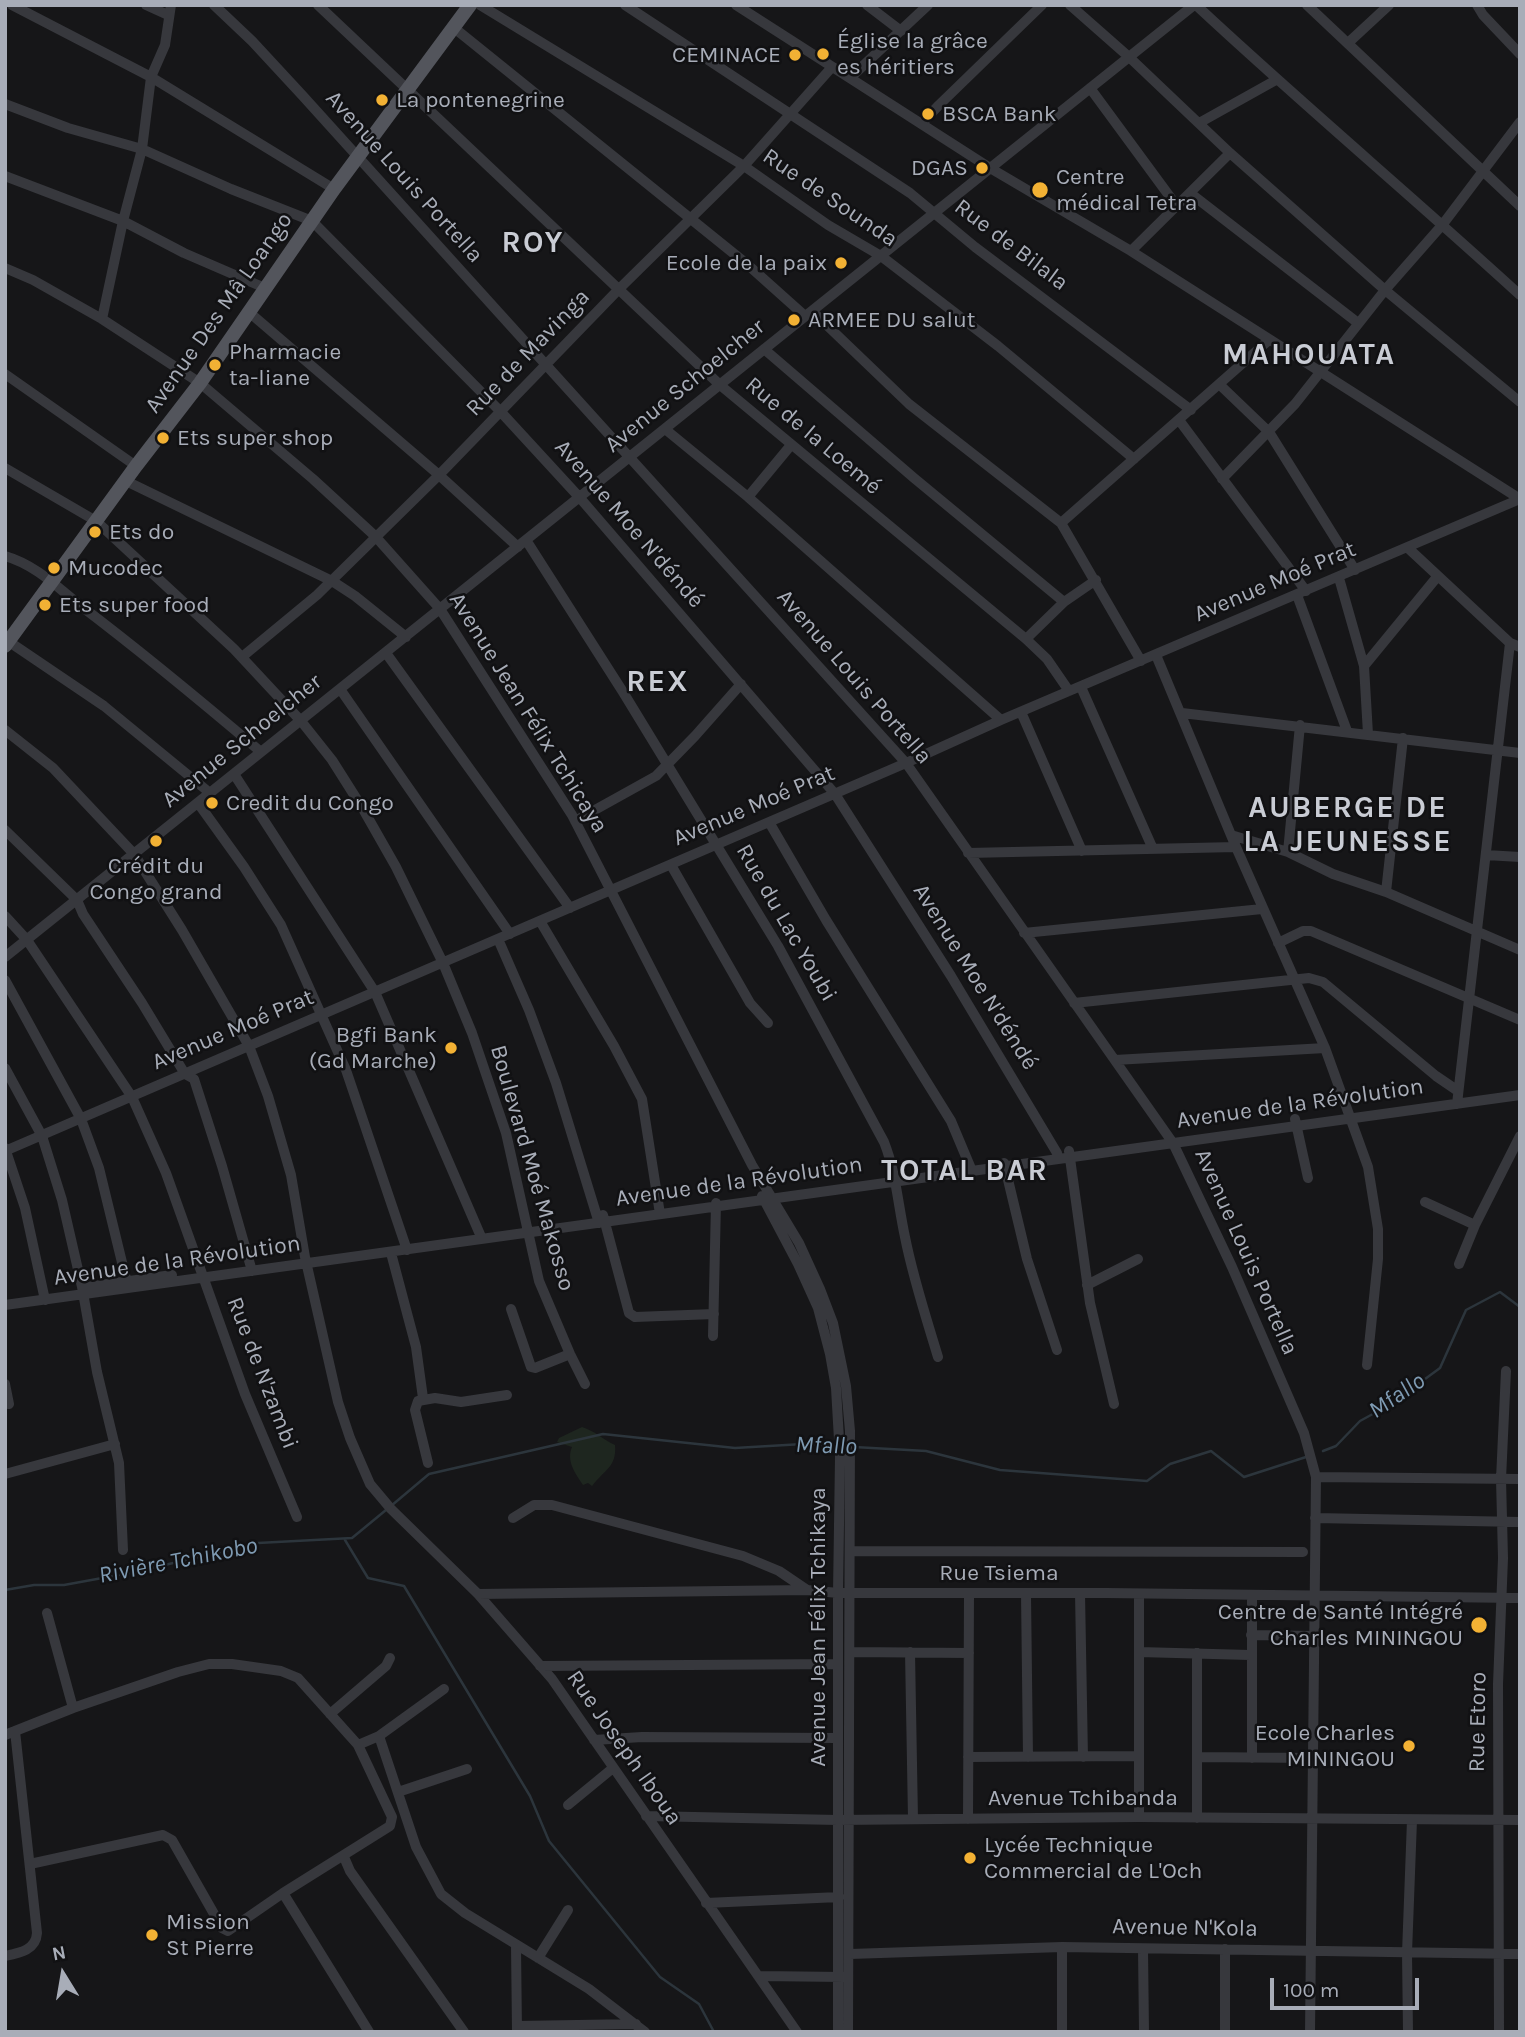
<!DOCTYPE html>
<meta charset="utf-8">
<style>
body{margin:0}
#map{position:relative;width:1525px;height:2037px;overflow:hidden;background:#161618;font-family:Karla,sans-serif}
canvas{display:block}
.frame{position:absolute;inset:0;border:7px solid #a8adb8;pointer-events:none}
.north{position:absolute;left:28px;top:1939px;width:70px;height:70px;-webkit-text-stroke:5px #111113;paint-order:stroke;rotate:349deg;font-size:19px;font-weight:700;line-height:28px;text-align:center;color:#a8adb8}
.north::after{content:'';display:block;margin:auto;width:24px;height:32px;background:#a8adb8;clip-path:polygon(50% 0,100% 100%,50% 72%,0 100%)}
.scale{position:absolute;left:1270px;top:1978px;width:149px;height:32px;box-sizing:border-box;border:4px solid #a8adb8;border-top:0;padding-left:9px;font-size:21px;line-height:24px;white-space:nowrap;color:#a8adb8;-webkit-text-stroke:5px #111113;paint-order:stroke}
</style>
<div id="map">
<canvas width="1525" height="2037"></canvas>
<div class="frame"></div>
<div class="north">N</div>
<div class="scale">100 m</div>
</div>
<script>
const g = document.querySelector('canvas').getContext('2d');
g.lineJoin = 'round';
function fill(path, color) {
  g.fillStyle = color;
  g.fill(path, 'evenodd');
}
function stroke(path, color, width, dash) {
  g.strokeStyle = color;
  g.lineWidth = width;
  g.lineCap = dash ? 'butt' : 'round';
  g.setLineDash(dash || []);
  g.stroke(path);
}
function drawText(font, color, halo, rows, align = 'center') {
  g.font = font + ' Karla,sans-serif';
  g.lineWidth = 5;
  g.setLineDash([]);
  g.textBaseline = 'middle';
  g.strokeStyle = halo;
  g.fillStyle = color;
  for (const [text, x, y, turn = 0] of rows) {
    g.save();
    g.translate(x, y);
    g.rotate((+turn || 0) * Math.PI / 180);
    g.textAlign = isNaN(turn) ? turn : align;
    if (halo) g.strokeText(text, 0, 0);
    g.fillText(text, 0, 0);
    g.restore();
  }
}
fill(new Path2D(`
 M582,1427c13,4 20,12 33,18 2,22 -11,25 -23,41l-4,-3 -5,2c-8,-12 -17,-24 -11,-38l-15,-5 2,-4z`), '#1e261f');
stroke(new Path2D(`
 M854,1447l72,4 74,19 147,11 23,-17 41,-13 33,26 62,-20
 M1323,1451l13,-5 24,-25 31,-17 49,-36 26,-58 34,-18 20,15
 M391,1506l38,-32 174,-40 132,14 68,-4 34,2
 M345,1540l23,38 36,8 126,210 19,45 111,136 39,27 15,28
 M5,1590l29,-5h30l71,-13 123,-29 94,-5 34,-28`), '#2c353c', 2.5);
stroke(new Path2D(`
 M12,5l139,72 183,112
 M146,5l22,10
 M214,5l38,36 50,54 604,668 267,380 59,124 72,166 12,44 -6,555
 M318,5l402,380 306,254 21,20 22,32
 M480,5l264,161 84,59 53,31 117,90 136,113
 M625,5l285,188 65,54 216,163
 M736,5l254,163 141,83 389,248
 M867,5l34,26
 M1070,5l59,52 101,96 155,137 135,112
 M1196,5c106,99 217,192 324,290
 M1307,5l213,201
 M1477,5l6,10 37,39
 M453,27l295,238 57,51
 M1348,43l41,-38
 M850,78l78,-73
 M1090,88l86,117
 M5,104l63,24 74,21 89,40 81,32 188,190 80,87 255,296 116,182 106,177 1,6
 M922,123l17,-18 103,-100
 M1199,123l77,-43
 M5,176l118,45 61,32 81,35
 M1190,193l168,130
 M1131,251l99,-98
 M5,268l28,12 69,39 98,64 113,96 62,57 65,73 132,206 180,350 47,78 21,46 13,34 13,63 4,45 -2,601
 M812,311l97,93 152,119 80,138
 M250,313l189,162 79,72
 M102,319l21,-98 19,-72 9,-72 14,-32 6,-40
 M764,349l150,129 150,124
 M5,374l131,92
 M1220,385l49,47 86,138
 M1179,420l127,171
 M665,429l83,68 253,223
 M5,468l91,53 138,128 67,72 31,39 31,49 33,58 47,96 29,70 34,100 33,148 31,73 15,30
 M1222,479l73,-75 90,-114 58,-66 77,-102
 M126,481l206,100 23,15 51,41
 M748,497l43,-52
 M1061,523l208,-183
 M526,540l97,152 155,254 106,196c12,30 14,63 21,95 8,41 21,80 33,120
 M1408,548l102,95 10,4
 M5,556c31,9 52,31 76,50 62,47 121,96 180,146
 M1339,578l25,88 4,68
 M1297,595l50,136
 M5,639l99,67 106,87
 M1026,639l38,-37 32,-22
 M386,653l184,255
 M1156,655l80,192 89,201 43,119 10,62v30l-11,106
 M242,657l75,-62 122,-120 180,-186 125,-123 88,-99
 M1364,666l73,-89
 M1081,687l72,162
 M340,689l170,245
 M1021,712l61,139
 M1182,713l338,40
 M5,730l48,38 81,86 48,76 67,116 19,50 23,79 14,82 33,145 12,36 20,46 21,25 87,85 74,85 245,353
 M234,774l141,218 107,247
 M198,803l46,64 37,58 65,145 61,180
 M575,821l81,-45 39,-40 46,-52
 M769,822l57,98 125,201 21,50
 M5,830l72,70 6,14 59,89 43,71 9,5 28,87 30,105
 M1231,835l57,17 45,22 53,18 134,58
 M1288,852l12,-127
 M968,853l268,-6
 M1486,855l34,2
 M671,865l79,138 18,20
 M1386,892l17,-154
 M5,916l22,24 105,157 34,76 79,221 52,123
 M540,921l74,125 28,53 18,115
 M1024,933l238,-24
 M498,939l31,71 27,73 43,140
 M1278,943l25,-12h8l209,89
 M5,957l1189,-952
 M5,980l76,139 18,49 29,119
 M1074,1003l235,-25 14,4 113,94 22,15
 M1115,1060l210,-12
 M5,1068l37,68 20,64 20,87 15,85 22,91 4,87
 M1457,1104l53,-461
 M1295,1119l13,59
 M5,1148l20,60 20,92
 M5,1151l901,-388 95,-43 519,-221
 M1069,1151l21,152 24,101
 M1004,1163l23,96 30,91
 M762,1196l36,68 20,44 12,46 6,34 4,69 -2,136v439
 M1425,1202l50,23
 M603,1215l26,98 6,4 79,-3
 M391,1253l25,94 7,51
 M1459,1264l16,-39 45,-89
 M1087,1285l51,-26
 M87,1287l85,-12
 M5,1305l1515,-210
 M511,1309l20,58 4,1 35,-14
 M713,1336l3,-133
 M5,1384l4,20
 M428,1463l-13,-53 3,-9 17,-3 26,4 46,-7
 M5,1474l110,-30
 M1316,1477l204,2
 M513,1518l21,-13h18l191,51 36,15 28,19
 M1315,1518l205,4
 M851,1551l452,1
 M1080,1593l3,164
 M478,1594l329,-4 31,3h268l414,5
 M1026,1594l2,163
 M1139,1594v223
 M1252,1596v162
 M47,1613l26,95
 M1251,1635l63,1
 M850,1652l119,1
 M910,1652l3,167
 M1139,1652l111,3
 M540,1666l298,-2
 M330,1714l56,-48 4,-8
 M5,1735l68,-27 105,-36 31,-8h23l49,7 17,7 60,67 34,72 -2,9 -107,67 -55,38 -6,-3 -50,-88 -9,-5 -133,29
 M379,1736l37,111 25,47 24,19 124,76 56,43
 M594,1740l48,-3 196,1
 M358,1745l21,-9 65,-47
 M968,1757l171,-1
 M1197,1757l116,1
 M398,1792l69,-23
 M568,1805l45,-37
 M646,1816l192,4 301,-3 381,3
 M1197,1818v-165
 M968,1819l1,-225
 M344,1857l6,14 114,161
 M283,1893l86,139
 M706,1903l133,-6
 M516,1946l1,86
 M1062,1947v85
 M1143,1949l1,83
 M850,1954l212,-7 458,7
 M5,1956c15,-3 31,-6 32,-23l-22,-202
 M538,1958l30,-48
 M759,1976l85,1
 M518,2026l118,-2
 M1225,2032v-83
 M1408,2032l-1,-79 5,-133
 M1499,2032l-1,-348 5,-126 -2,-79 5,-108`), '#37383d', 10);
stroke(new Path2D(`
 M5,646l131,-180 64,-83 134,-194 136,-184`), '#53555c', 14);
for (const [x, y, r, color] of [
 [823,54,7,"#f2b134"],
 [795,55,7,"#f2b134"],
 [382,100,7,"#f2b134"],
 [928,114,7,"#f2b134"],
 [982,168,7,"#f2b134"],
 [1040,190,9,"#f2b134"],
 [841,263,7,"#f2b134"],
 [794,320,7,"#f2b134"],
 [215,365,7,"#f2b134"],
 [163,438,7,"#f2b134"],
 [95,532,7,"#f2b134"],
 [54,568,7,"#f2b134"],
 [45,605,7,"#f2b134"],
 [212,803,7,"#f2b134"],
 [156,841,7,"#f2b134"],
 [451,1048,7,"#f2b134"],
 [1479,1625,9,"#f2b134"],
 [1409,1746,7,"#f2b134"],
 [970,1858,7,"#f2b134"],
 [152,1935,7,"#f2b134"]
]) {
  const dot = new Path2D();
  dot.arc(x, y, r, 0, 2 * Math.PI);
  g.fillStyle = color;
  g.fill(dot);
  stroke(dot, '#111113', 2.5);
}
drawText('23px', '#a8adb8', '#111113', [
 ["Église la grâce",837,41],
 ["es héritiers",837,67],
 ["CEMINACE",781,55,"right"],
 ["La pontenegrine",396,100],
 ["BSCA Bank",942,114],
 ["DGAS",968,168,"right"],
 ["Centre",1056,177],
 ["médical Tetra",1056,203],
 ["Ecole de la paix",827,263,"right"],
 ["ARMEE DU salut",808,320],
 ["Pharmacie",229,352],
 ["ta-liane",229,378],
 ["Ets super shop",177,438],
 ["Ets do",109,532],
 ["Mucodec",68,568],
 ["Ets super food",59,605],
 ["Credit du Congo",226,803],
 ["Crédit du",156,866,"center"],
 ["Congo grand",156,892,"center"],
 ["Bgfi Bank",437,1035,"right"],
 ["(Gd Marche)",437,1061,"right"],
 ["Centre de Santé Intégré",1463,1612,"right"],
 ["Charles MININGOU",1463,1638,"right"],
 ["Ecole Charles",1395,1733,"right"],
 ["MININGOU",1395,1759,"right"],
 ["Lycée Technique",984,1845],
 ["Commercial de L'Och",984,1871],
 ["Mission",166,1922],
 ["St Pierre",166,1948]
], 'left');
drawText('23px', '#a8adb8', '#111113', [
 ["Avenue Louis Portella",404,177,48],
 ["Rue de Sounda",830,198,34],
 ["Rue de Bilala",1011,245,37],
 ["Avenue Des Mâ Loango",219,313,-55],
 ["Rue de Mavinga",528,353,-46],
 ["Avenue Schoelcher",685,386,-39],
 ["Rue de la Loemé",813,436,40],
 ["Avenue Moe N'déndé",629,524,49],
 ["Avenue Moé Prat",1275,582,-23],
 ["Avenue Louis Portella",854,677,49],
 ["Avenue Jean Félix Tchicaya",528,713,58],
 ["Avenue Schoelcher",242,741,-39],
 ["Avenue Moé Prat",754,806,-23],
 ["Rue du Lac Youbi",786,923,60],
 ["Avenue Moe N'déndé",975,977,58],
 ["Avenue Moé Prat",233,1030,-23],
 ["Avenue de la Révolution",1300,1104,-8],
 ["Boulevard Moé Makosso",532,1168,74],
 ["Avenue de la Révolution",739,1182,-8],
 ["Avenue Louis Portella",1246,1252,66],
 ["Avenue de la Révolution",177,1261,-8],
 ["Rue de N'zambi",262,1373,69],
 ["Rue Tsiema",999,1573],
 ["Avenue Jean Félix Tchikaya",818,1627,-90],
 ["Rue Etoro",1478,1722,-89],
 ["Rue Joseph Iboua",624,1748,55],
 ["Avenue Tchibanda",1083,1798],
 ["Avenue N'Kola",1185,1928,1]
]);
drawText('italic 24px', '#7f9bb3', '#111113', [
 ["Mfallo",1397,1396,-34],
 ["Mfallo",826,1446,2],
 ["Rivière Tchikobo",178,1561,-11]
]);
g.letterSpacing = '2px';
drawText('bold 30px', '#c9ccd4', '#111113', [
 ["ROY",533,243],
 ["MAHOUATA",1309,355],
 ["REX",658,682],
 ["AUBERGE DE",1348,808],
 ["LA JEUNESSE",1348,842],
 ["TOTAL BAR",965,1171]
]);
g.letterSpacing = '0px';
</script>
